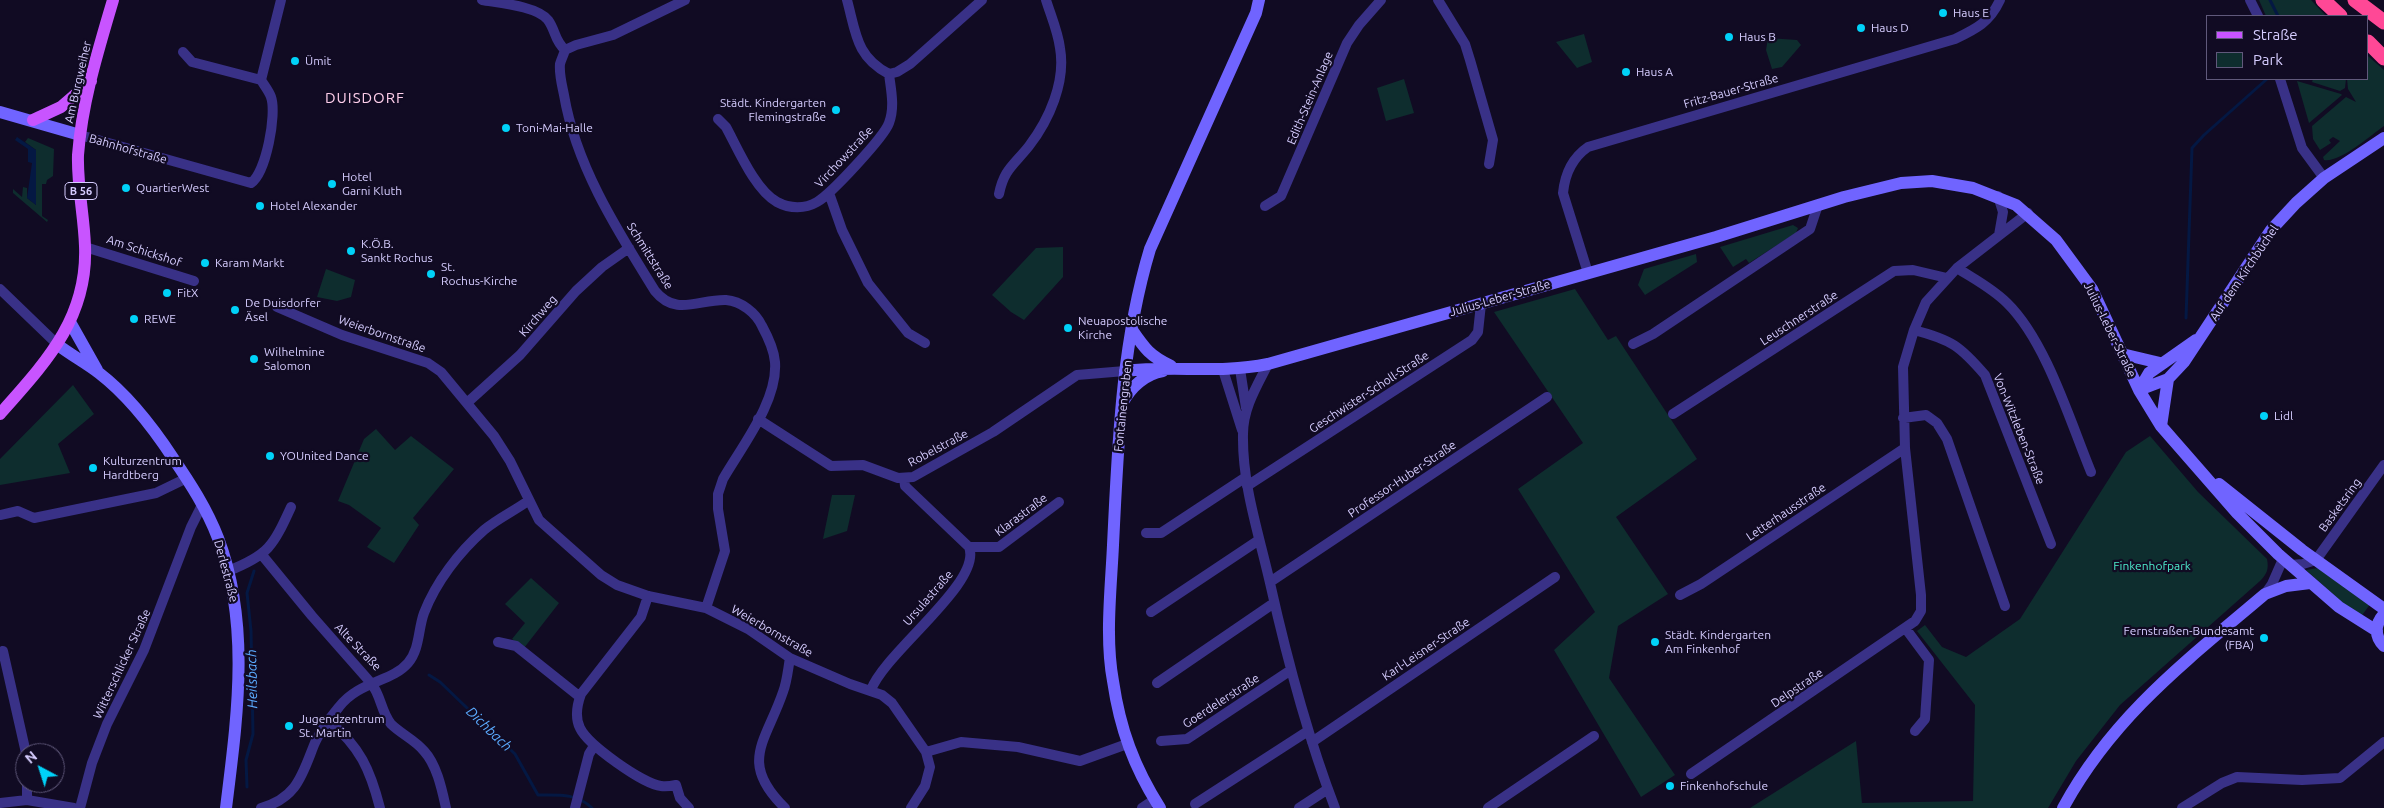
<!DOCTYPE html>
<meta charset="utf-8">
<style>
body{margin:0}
#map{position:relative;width:2384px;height:808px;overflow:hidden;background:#110b23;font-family:Ubuntu,sans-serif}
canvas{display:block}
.legend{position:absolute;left:2206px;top:15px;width:162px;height:65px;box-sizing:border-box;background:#110b23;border:1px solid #60597b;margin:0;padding:6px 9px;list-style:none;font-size:15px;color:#d6cdff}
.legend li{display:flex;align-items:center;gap:10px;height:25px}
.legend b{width:25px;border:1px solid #60597b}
.north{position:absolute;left:15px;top:743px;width:50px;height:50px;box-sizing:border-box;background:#110b23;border:1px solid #60597b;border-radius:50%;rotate:320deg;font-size:14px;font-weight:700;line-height:20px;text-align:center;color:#d6cdff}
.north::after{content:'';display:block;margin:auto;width:18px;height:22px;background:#00d2f8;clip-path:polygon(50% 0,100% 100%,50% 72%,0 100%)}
</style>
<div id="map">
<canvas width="2384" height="808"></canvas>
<ul class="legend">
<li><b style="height:6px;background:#c854ff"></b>Straße</li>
<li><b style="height:14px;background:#0e2d2e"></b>Park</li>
</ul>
<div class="north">N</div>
</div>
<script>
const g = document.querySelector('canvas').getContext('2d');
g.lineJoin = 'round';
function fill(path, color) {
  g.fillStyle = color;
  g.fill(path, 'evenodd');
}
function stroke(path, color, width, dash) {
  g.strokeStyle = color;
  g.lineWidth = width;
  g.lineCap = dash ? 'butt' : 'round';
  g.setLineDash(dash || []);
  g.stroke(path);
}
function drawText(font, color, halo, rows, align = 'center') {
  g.font = font + ' Ubuntu,sans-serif';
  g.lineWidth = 4.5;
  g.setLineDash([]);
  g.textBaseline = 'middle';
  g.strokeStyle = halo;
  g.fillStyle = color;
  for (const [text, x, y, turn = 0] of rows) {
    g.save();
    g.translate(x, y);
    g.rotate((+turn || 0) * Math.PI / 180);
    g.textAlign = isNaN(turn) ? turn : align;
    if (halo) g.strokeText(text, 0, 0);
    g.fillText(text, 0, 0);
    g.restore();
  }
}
fill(new Path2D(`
 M2259,0h52l15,16h-60z
 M1584,34l8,28 -15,6 -21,-26z
 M1768,38l29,2 4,5 -19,22 -10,2 -6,-19z
 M2368,56l16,14v56c-13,9 -44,37 -60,34l-1,-3 17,-16 -7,-4 -4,3 2,3 -11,7 -7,-11 -1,-13 34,-29 10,5 -8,-13 -1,-10h21z
 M1404,79l10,34 -28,8 -9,-33z
 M2313,79h33l-1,9 -5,3 -28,-9z
 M2297,81l44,13 1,1 -33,28z
 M28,138l26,11 -1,27 -6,4 -1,4h-4v32l6,4 -1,2 -34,-29v-4l9,8 1,-10 4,1v10l9,7v-55l-11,-8z
 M1793,225l5,3 -2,5 -47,30 -3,-4 -13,8 -13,-20z
 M1063,247v30l-39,43 -13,-8 -19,-17 44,-47z
 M1696,254l1,8 -52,33 -7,-10 6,-16z
 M326,269l29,11 -4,17 -14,4 -20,-4z
 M1575,289l33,51 8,-4 81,123 -81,58 52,77 -50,32 -9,52 66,97 -34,22 -87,-147 41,-38 -77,-123 65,-46 -89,-131z
 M73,385l21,29 -36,30 12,29 -70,12v-26z
 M376,429l19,21 16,-14 43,33 -41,49 6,7 -25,38 -27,-16 14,-19 -32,-23 -11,-4 26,-62z
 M2150,436l48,56 69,67c2,10 0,15 -7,22l-140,124 -44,56 -28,47h-298l106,-67 6,62 111,-2 2,-96 -58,-74 8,-6 17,22 24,10 54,-38 106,-167z
 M832,495h23l-8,36 -24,8z
 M2318,568l53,35 -11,15 -54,-48z
 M531,578l28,25 -35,45 -12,-9 13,-16 -20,-19z`), '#0e2d2e');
fill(new Path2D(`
 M17,137l19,13v55l-9,-7 5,-35 -4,-1v-13l-13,-9z`), '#041843');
stroke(new Path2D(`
 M2270,0l8,16
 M2186,318l6,-170 12,-13 63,-56
 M429,675l11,7 75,72 23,41c20,0 39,-2 54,13
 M247,787l-1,-27 7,-26 -2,-103 -4,-38 7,-22`), '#041843', 3);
stroke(new Path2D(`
 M482,0c17,3 55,6 66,20 8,11 6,20 17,30
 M847,0c9,33 9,57 42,74l8,-2 13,-8 72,-64
 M1438,0l27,44 5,16 23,80 -4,24
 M2250,0l8,16
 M565,50c-1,4 -4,10 -5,14 -1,10 2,21 4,31 12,71 53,135 91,196 21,26 44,8 71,9 15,1 30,13 36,26 6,11 12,23 13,36 3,39 -33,84 -52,117l-5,15v15l7,42 -19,57
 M565,50l11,-5 37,-10 72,-35
 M183,52l9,10 69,18
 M2280,79l22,69 22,30
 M718,119l8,8c12,22 29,63 51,75 13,7 28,7 40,0 14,-8 67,-65 72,-79 6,-16 2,-33 0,-49
 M80,135l171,48c15,-10 26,-69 20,-86 -2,-6 -7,-12 -10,-17l20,-80
 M829,193l13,37 26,53 40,50 17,10
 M999,194c5,-25 15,-29 30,-48 20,-26 37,-64 31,-98 -2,-16 -9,-32 -14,-48
 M1998,196l5,16 -4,23
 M1265,206l16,-10 66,-153 12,-18 22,-25
 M85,247l109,34
 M1957,268c17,11 35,20 50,35 39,38 63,118 84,169
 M1588,273l-25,-80c2,-20 9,-35 25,-46l367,-108c21,-10 35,-17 45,-39
 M0,289l58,56
 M277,307l65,28 86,28 13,9 53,64 16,25 29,59 62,55 16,10 31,11 58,12 42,21 42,29 60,26 32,11 10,8 34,49 4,15 -5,19 -14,22
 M1914,330c38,10 46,16 71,45l66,169
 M1633,344l20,-10 157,-105 8,-24
 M1268,364c-11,22 -25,44 -25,70 -1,51 16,100 27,149 17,76 37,152 65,225
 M1240,369l6,39
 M1223,370l19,60
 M468,402l52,-47 56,-64 26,-24 27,-19
 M1673,414l221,-143 19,-1 34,8
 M1903,418l23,-3 11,8 10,16 58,167
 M758,419l73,47 32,-1 35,13 15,-1 80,-45 84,-57 48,-4
 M1247,486l225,-146 6,-8 3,-28
 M0,515l18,-4 16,7 122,-25 31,-15
 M1146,533h15l85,-56
 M969,547h30l60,-45
 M262,555l50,61 59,67c10,12 10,29 20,41 10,10 24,16 33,27 13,14 18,39 22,57
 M2290,565l13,-1 13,-4 68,-95
 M228,571c41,-16 45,-25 63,-64
 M1270,582l277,-185
 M2265,594l7,-10 11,-25
 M1680,595l21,-11 204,-136
 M648,596l-7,21 -60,77c-4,11 -6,24 -1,34 8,17 63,56 81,58 5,1 10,0 15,-1l4,13 9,10
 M1151,612l108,-72
 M1906,629l23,31 -4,59 -10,12
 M498,642l18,4 64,51
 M3,651l23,102
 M1157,683l117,-80
 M871,690c14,-38 112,-108 98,-143l-64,-61 -1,-8
 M329,721c31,26 41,48 51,87
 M1161,741l26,-2 104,-69
 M1312,742l243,-165
 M926,752l35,-10 57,5 62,14 47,-17
 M1691,774l224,-153 6,-10v-16l-16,-147 -2,-81 11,-37 12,-28 31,-34 71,-55
 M27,783v17
 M0,803l27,-3 47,8
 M1195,804l113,-73
 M80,808l12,-45 15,-39 37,-74 47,-123 11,-22
 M261,808c36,-10 41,-33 53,-63 5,-13 16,-27 25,-38 20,-26 53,-25 69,-44 12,-14 10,-34 16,-50 12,-31 35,-61 60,-83 13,-11 30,-19 44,-29
 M575,808l14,-54 5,-8
 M785,808c-47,-46 -19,-66 -2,-116 4,-10 5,-23 7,-34
 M1142,808l12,-8
 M1299,808l29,-19
 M1488,808l106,-72
 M2182,808l40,-25 15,-6 65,3 38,-2 44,-36`), '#393187', 10);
stroke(new Path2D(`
 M0,112l80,23
 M70,322l27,48
 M1132,330c13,19 18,26 39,36
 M58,345c13,10 28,18 41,28 30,23 53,53 74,85 17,25 34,51 45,80 33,87 19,180 8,270
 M2122,354l38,9
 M1125,371c49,-6 93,3 143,-7l448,-127 128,-40 57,-14 31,-2 41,7 43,17 40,35 36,49 47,101 22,36 76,87 41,41 61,53 38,24
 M2139,390l29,-11 16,-17 87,-132 25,-27 28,-25 60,-40
 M2139,390l10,-17 47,-33
 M1123,402c8,-15 22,-28 40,-31
 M2161,426l7,-47
 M2219,484l83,66 82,59
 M2384,614c-9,10 -10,22 0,32
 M1160,808c-26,-41 -40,-79 -47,-127 -8,-43 -2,-92 0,-136 5,-99 8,-200 37,-296l106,-236 3,-13
 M2063,808c50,-92 123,-147 202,-214l21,-8 24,-3`), '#7064ff', 12);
stroke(new Path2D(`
 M33,120l28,-13 30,-26
 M0,414c45,-51 88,-95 85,-168 -1,-30 -8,-61 -7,-91 4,-53 20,-104 35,-155`), '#c854ff', 12);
stroke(new Path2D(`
 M2323,0l17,16
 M2355,0l29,22
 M2368,42l16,16`), '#ff4896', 15);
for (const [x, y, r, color] of [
 [1943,13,5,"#00d2f8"],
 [1861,28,5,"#00d2f8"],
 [1729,37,5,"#00d2f8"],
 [295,61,5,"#00d2f8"],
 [1626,72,5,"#00d2f8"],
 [836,110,5,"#00d2f8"],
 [506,128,5,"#00d2f8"],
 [332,184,5,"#00d2f8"],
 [126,188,5,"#00d2f8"],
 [260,206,5,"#00d2f8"],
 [351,251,5,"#00d2f8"],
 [205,263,5,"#00d2f8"],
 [431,274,5,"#00d2f8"],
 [167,293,5,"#00d2f8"],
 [235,310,5,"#00d2f8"],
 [134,319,5,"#00d2f8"],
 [1068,328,5,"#00d2f8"],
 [254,359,5,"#00d2f8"],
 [2264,416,5,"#00d2f8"],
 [270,456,5,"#00d2f8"],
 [93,468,5,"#00d2f8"],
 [2264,638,5,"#00d2f8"],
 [1655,642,5,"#00d2f8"],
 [289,726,5,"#00d2f8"],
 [1670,786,5,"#00d2f8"]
]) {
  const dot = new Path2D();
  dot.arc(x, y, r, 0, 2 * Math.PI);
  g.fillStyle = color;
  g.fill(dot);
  stroke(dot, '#110b23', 2);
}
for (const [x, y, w] of [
 [81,191,32]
]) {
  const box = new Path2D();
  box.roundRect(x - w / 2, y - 8.5, w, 17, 4);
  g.fillStyle = '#110b23';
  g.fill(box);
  stroke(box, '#d6cdff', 1);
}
drawText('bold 11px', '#d6cdff', null, [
 ["B 56",81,191]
]);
drawText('12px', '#d6cdff', '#110b23', [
 ["Haus E",1953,13],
 ["Haus D",1871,28],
 ["Haus B",1739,37],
 ["Ümit",305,61],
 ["Haus A",1636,72],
 ["Städt. Kindergarten",826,103,"right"],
 ["Flemingstraße",826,117,"right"],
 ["Toni-Mai-Halle",516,128],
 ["Hotel",342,177],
 ["Garni Kluth",342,191],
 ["QuartierWest",136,188],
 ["Hotel Alexander",270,206],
 ["K.Ö.B.",361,244],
 ["Sankt Rochus",361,258],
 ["Karam Markt",215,263],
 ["St.",441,267],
 ["Rochus-Kirche",441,281],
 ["FitX",177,293],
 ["De Duisdorfer",245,303],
 ["Äsel",245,317],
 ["REWE",144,319],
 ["Neuapostolische",1078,321],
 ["Kirche",1078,335],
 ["Wilhelmine",264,352],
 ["Salomon",264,366],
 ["Lidl",2274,416],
 ["YOUnited Dance",280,456],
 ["Kulturzentrum",103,461],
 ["Hardtberg",103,475],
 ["Fernstraßen-Bundesamt",2254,631,"right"],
 ["(FBA)",2254,645,"right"],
 ["Städt. Kindergarten",1665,635],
 ["Am Finkenhof",1665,649],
 ["Jugendzentrum",299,719],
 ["St. Martin",299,733],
 ["Finkenhofschule",1680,786]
], 'left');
drawText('12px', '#d6cdff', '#110b23', [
 ["Am Burgweiher",78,82,-77],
 ["Fritz-Bauer-Straße",1731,91,-16],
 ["Edith-Stein-Anlage",1310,98,-67],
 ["Bahnhofstraße",128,149,16],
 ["Virchowstraße",844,157,-47],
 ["Am Schickshof",144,251,18],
 ["Schmittstraße",650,256,58],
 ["Auf dem Kirchbüchel",2244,273,-56],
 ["Julius-Leber-Straße",1500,298,-16],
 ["Kirchweg",538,316,-49],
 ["Leuschnerstraße",1799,318,-33],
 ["Julius-Leber-Straße",2110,330,64],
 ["Weierbornstraße",382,334,19],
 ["Geschwister-Scholl-Straße",1369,392,-33],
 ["Fontainengraben",1123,406,-84],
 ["Von-Witzleben-Straße",2019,429,68],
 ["Robelstraße",938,448,-28],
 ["Professor-Huber-Straße",1402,479,-34],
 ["Basketsring",2340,505,-54],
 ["Letterhausstraße",1786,512,-34],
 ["Klarastraße",1021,515,-37],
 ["Derlestraße",226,571,75],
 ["Ursulastraße",928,598,-49],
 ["Weierbornstraße",772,631,30],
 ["Alte Straße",358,647,46],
 ["Karl-Leisner-Straße",1426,649,-34],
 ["Witterschlicker Straße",122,664,-65],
 ["Delpstraße",1797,688,-34],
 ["Goerdelerstraße",1221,701,-33]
]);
drawText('12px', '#4deccc', '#110b23', [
 ["Finkenhofpark",2152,566]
]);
drawText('italic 14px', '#5babff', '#110b23', [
 ["Heilsbach",252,679,-91],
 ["Dichbach",489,729,44]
]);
g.letterSpacing = '1px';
drawText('15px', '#ffcfeb', '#110b23', [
 ["DUISDORF",365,98]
]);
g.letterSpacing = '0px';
</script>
